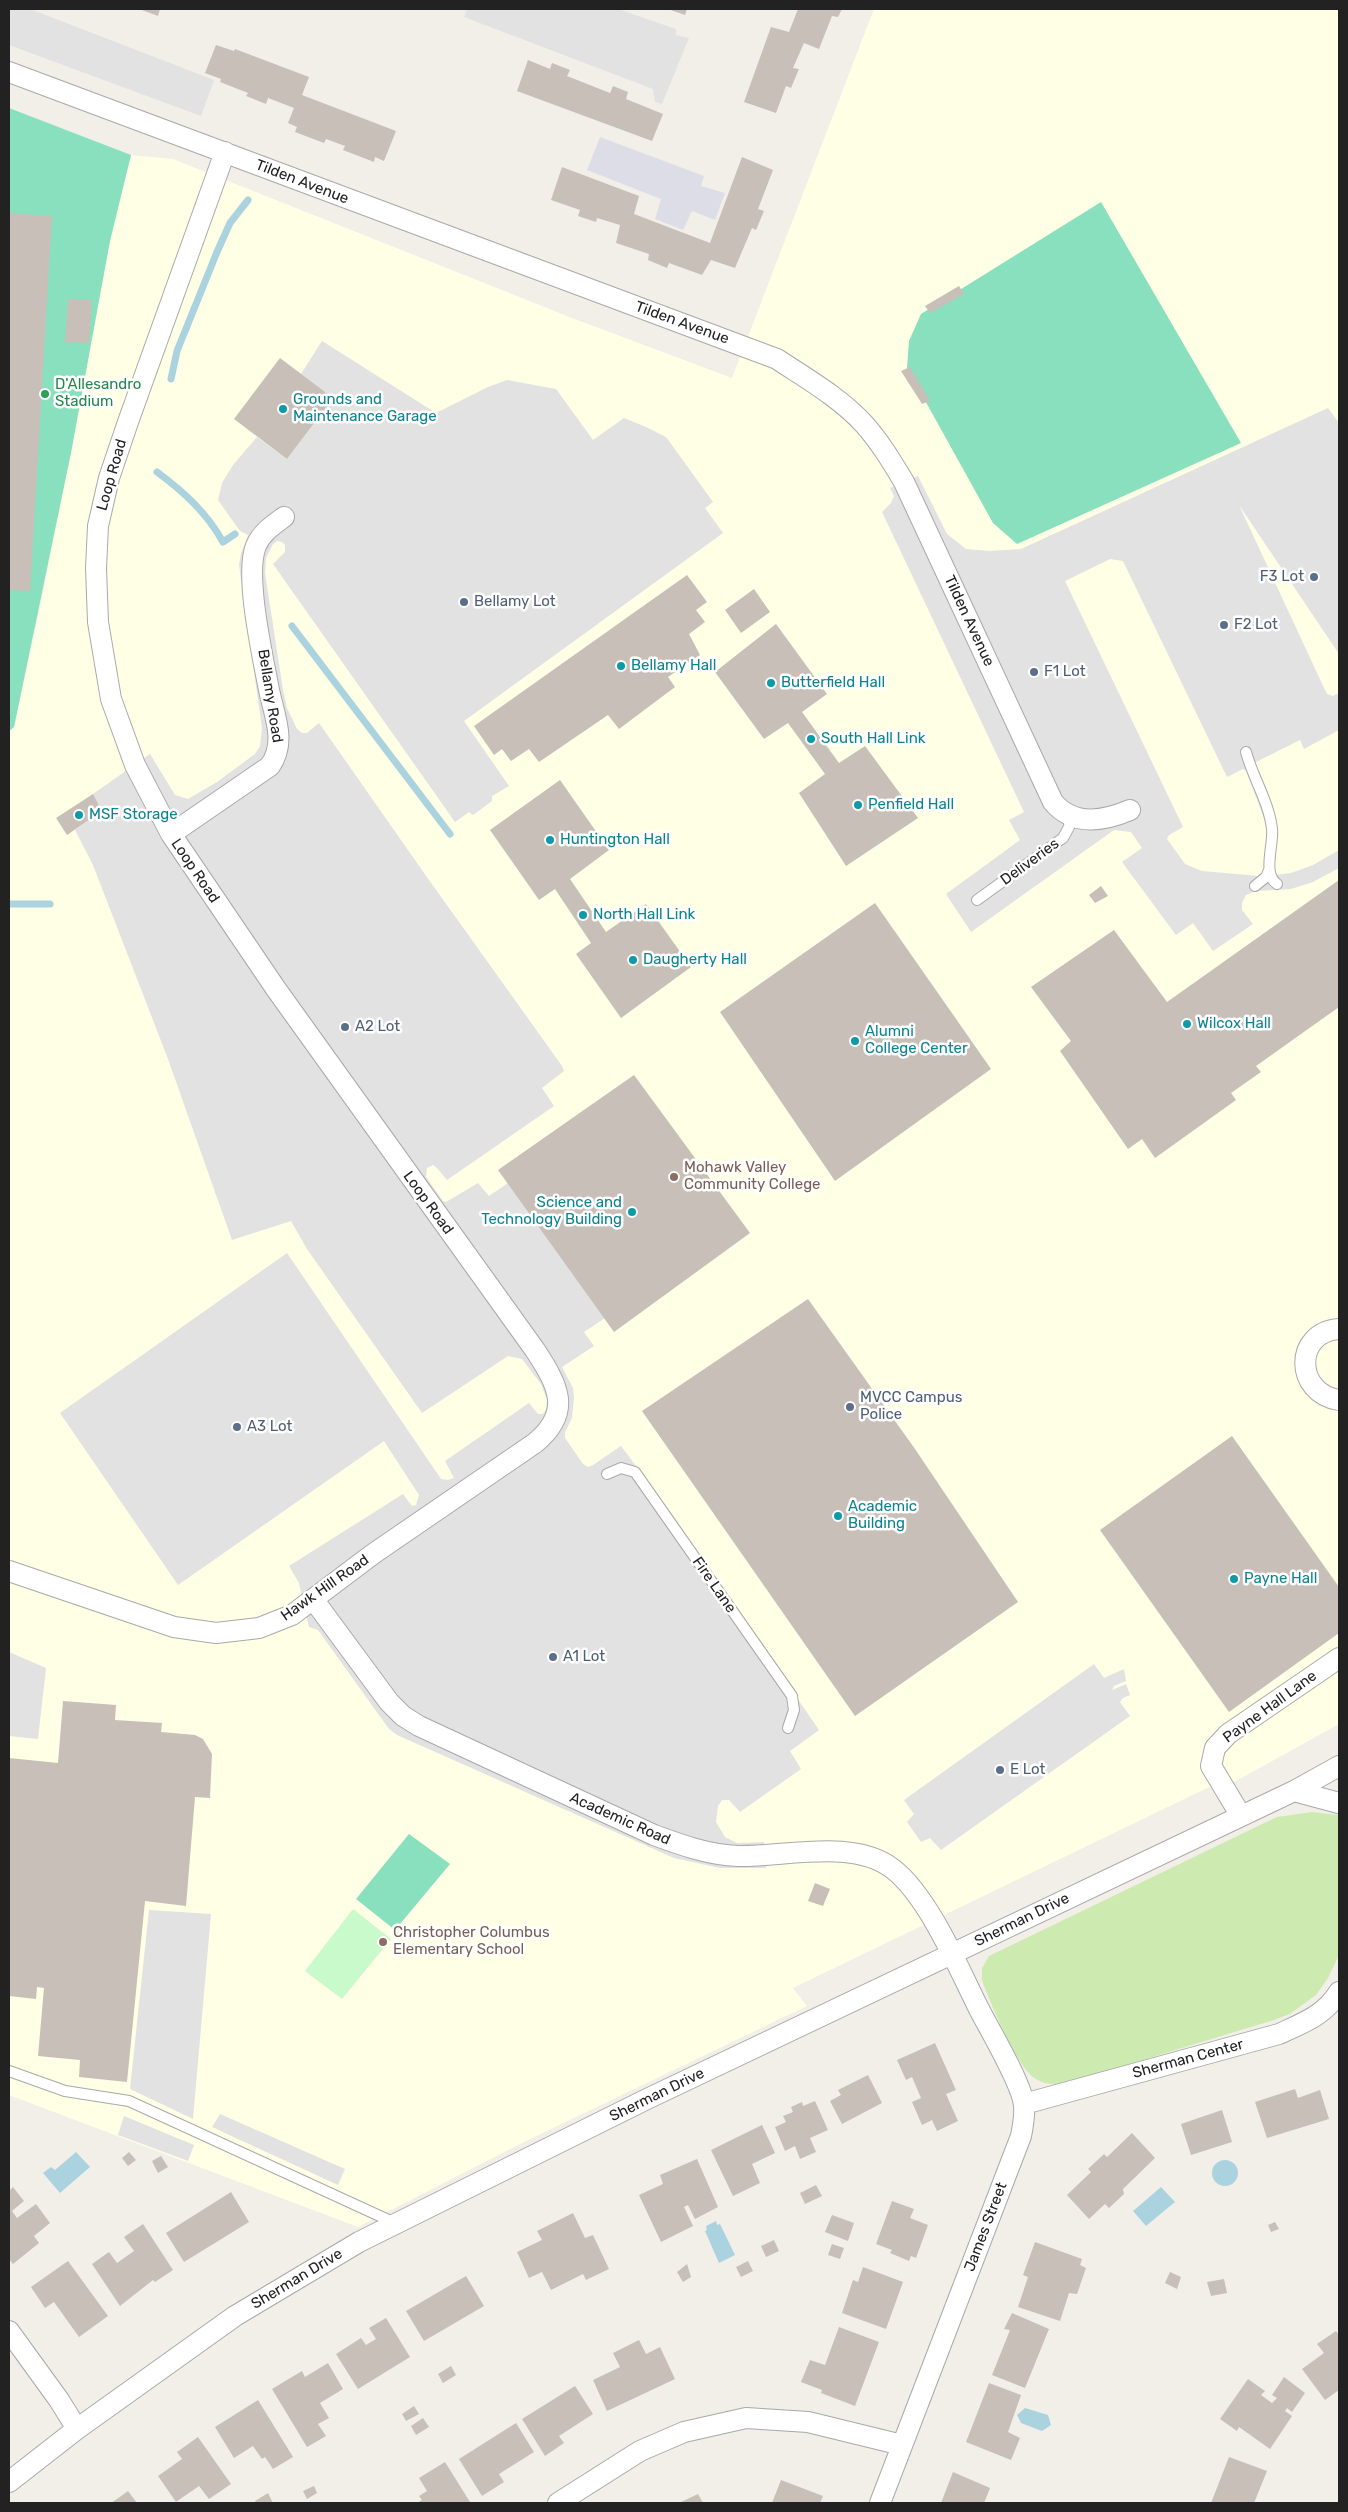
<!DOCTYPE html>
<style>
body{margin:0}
#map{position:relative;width:1348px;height:2512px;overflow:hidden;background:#f2efe9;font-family:Rubik,sans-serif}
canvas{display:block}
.frame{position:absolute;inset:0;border:10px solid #222;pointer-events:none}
</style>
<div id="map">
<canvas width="1348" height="2512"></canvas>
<div class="frame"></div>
</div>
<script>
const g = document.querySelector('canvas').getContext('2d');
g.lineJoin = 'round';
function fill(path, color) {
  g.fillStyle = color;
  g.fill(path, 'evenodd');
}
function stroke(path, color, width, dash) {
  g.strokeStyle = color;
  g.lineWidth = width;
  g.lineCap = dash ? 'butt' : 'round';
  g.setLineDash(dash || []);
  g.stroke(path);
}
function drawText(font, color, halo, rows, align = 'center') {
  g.font = font + ' Rubik,sans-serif';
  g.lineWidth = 5;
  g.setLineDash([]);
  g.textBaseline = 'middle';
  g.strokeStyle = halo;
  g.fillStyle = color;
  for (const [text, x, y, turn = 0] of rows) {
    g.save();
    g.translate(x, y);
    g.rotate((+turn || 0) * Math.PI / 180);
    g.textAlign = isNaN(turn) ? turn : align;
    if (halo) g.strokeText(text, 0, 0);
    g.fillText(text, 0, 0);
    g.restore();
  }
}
fill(new Path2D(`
 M874,9h465v1715l-103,57 -29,7 -414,200 14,18 -285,137 -164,84 -349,-132v-1364l5,-4 29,-135 67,-351 21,-86 42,4 399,159 160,60z`), '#ffffe5');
fill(new Path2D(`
 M1312,1812l27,3v140l-11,23 -12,17 -26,19 -16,6 -207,63c-12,2 -24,2 -34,-6 -16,-12 -44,-76 -51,-97v-12l7,-12 269,-130 19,-9z`), '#cdebb0');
fill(new Path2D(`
 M353,1909l38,30 -49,60 -37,-28z`), '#c8facc');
fill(new Path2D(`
 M9,108l122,47 -21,86 -39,212 -57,274 -5,4z
 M1101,202l140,241 -224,101 -24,-21 -86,-155 2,-27 12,-27z
 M409,1834l41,30 -55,66 -39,-31z`), '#88e0be');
fill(new Path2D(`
 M9,9h21l184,71 -13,36 -192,-71z
 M467,9h151l58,20v6l13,3 -27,66 -7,-2 -2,-13 -189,-72z
 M322,341l114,72 52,-26 19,-7 49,9 37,51 31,-22 22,9 20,10 47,65 -8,6 18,25 -259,188 45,65 -17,10v5l-19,14 -4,-3 -14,10 -182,-258 12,-12v-7l-3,-3 -5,-1 -4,3 -7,14 -1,15 18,117 4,18 10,21 5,4h5l12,-10 105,150 138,193 2,5 -22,17 12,18 -107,74 -10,-12 -4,-3 -6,3 -1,9 17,24 3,1 32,-19 11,13 19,-13 97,135 -21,14 10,14 -32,21 11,21 1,10 -2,20 -7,14v6l18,26 5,3 5,-2 28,-19 33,44 165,240 -29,21 11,18 -61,43 -11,-12h-7l-4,6 -2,16 9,15 12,6 27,-1 2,26h-46l-46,-10 -277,-123 -8,-6 -71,-99 -9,-3 -10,-44 -10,-17 114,-72 9,12 4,-1 3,-10 -35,-54 -206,144 -118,-172 227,-160 154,226 7,1 6,-2 -9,-17 84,-58 9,11h5l3,-5 1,-9 -6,-16 -19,-25 -14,-3 -86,57 -115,-164 -16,-28 -59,19 -64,-181 -75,-194 -18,-35 27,-19 -9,-17 57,-40 25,41 13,4 29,-17 38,-28 5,-8 2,-18 -23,-163 2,-12 7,-18 -8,-4 -22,-31 4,-17 11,-18 24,-28 30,22 46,-61 -32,-24z
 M1328,408l11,15v231l-100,-149 85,183 3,6 6,2 6,-3v37l-35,19 -4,-9 -46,23 22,79 -3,28 2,5 16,-2 22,-8 26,-15v18l-26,14 -22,7 -35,2 -10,4 -4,8v7l11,14 -40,27 -20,-28 -17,12 -54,-73 20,-14 -11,-16 -17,-2 -143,102 -25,-38 74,-54 -11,-20 15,-8 -142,-300 9,-9 3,-7 -4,-8 28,-12 29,58 19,15 24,2 31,-2zM1110,559l13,2 104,216 16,-8 3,2 21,55 2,16 -3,28 -7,6 -57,-5 -17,-7 -18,-25 2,-4 14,-8 -118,-246z
 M9,1652l37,16 -8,71 -29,-3z
 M1094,1664l10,14 20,-9 2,12 -12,5 -2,4 14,-6 4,11 -7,3 -3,4 10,14 -189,134 -11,-12 -9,4 -14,-20 7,-8 -10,-14z
 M149,1910l62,4 -18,205 -63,-30z
 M220,2114l125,55 -7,16 -126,-58z
 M124,2116l70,29 -6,16 -70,-26z`), '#e2e2e2');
fill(new Path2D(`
 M600,137l104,39 -3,10 24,7 -10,27 -23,-9 -9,19 -28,-11 6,-20 -74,-29z`), '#dddde8');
fill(new Path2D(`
 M76,2152l14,15 -30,26 -17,-20 8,-6 4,3z
 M1212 2173a13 13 0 1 1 26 0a13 13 0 1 1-26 0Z
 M1161,2187l14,15 -29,24 -13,-15z
 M716,2221l1,4 3,-1 15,31 -16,8 -14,-32 2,-1 -1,-4z
 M1025,2408l23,7 3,10 -9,6 -21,-8 -4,-8z`), '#aad3df');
stroke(new Path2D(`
 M171,379l6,-28 40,-99 13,-29 18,-23
 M157,472c27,20 50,41 66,70l12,-8
 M292,626l158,208
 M9,904h41`), '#aad3df', 7);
fill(new Path2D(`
 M139,9h21l-2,7z
 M668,9h19l-2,6z
 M798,9h44l-4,8 -6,-1 -13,33 -15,-6 -11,25 6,1 -8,19 -5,-2 -10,27 -32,-11 27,-75 18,5z
 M216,45l18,6 1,-2 74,28 -7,18 94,36 -12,30 -9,-4 -1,5 -31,-12 2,-4 -19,-7 -2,4 -29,-11 2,-5 -9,-4 6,-15 -26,-10 -2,6 -20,-8 2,-3 -28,-11 1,-3 -16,-6z
 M528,60l22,9 2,-6 18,7 -3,6 43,17 3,-7 15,6 -2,7 37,15 -11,27 -135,-50z
 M742,157l31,13 -15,39 6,2 -8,19 -4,-2 -17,40 -24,-8 -9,15 -33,-12 -2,5 -19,-8 1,-6 -33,-11 4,-18 -23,-7 -1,4 -18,-6 2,-6 -29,-10 11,-33 77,29 -5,18 76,29z
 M9,213l43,3 -22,375 -21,-1z
 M959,286l5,8 -34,19 -5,-7z
 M68,299l24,1 -3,43 -24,-1z
 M280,358l53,40 -46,61 -53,-40z
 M910,367l20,34 -8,3 -21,-33z
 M687,575l20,27 -11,8 9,12 -16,12 11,21 -32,22 7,10 -56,42 -11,-14 -69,47 -10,-13 -18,12 -9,-12 -8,6 -20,-29z
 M754,589l16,23 -29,21 -16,-23z
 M776,624l51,70 -25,18 37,51 26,-17 53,72 -72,48 -47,-73 26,-19 -37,-51 -24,16 -49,-67z
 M560,780l49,70 -39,29 36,53 40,-28 45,63 -70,51 -45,-64 15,-11 -36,-54 -16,11 -49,-70z
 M93,794l9,17 -35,24 -11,-17z
 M1339,880v127l-83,59 5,6 -30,21 5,7 -81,58 -13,-19 -14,10 -68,-98 11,-10 -40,-54 83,-57 53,72z
 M1101,886l7,10 -13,7 -6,-8z
 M875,903l116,166 -156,112 -115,-169z
 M634,1075l116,158 -136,99 -116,-162z
 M808,1299l107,150 103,153 -163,114 -213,-305z
 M1232,1436l107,151v46l-110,79 -129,-182z
 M63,1701l53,4 -1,15 47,3 -1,9 34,3 8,4 9,15 -2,44 -15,-1 -9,109 -41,-5 -18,181 -48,-5 1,-17 -42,-4 6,-68 -7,-1 -1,12 -27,-3v-238l49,5z
 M815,1883l15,6 -7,17 -15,-5z
 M935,2043l21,47 -10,4 12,27 -21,10 -5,-11 -10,5 -10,-23 9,-4 -9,-21 -6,3 -9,-20z
 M868,2075l14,28 -40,21 -12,-23 11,-6 -3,-5z
 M1295,2089l3,9 22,-8 9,29 -62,19 -12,-36z
 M815,2101l13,29 -18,8 6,14 -16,7 -5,-13 -10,5 -10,-24 11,-5 -3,-6 10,-4 -2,-5 11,-5 1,4z
 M1222,2110l10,32 -41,13 -10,-31z
 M762,2125l13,28 -23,11 8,19 -27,13 -22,-46z
 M1132,2133l23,25 -32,31 1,5 -15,14 -4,-4 -16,15 -22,-24 24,-23 -3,-3 16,-15 3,3z
 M129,2152l7,8 -8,6 -6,-8z
 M161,2156l7,11 -10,6 -6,-12z
 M697,2159l21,48 -23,12 -7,-14 -4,2 9,19 -32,16 -22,-47 24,-11 -3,-9z
 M816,2185l6,11 -17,8 -5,-11z
 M13,2187l11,14 -12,10 5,7 19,-14 14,19 -16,13 5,7 -26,21 -4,-5v-68z
 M231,2192l18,30 -65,40 -18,-29z
 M892,2201l22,8 -4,9 18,7 -12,33 -5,-2 -2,5 -19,-8 2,-3 -16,-6z
 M573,2213l12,25 8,-3 16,34 -23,11 -3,-6 -32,16 -9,-18 -13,6 -12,-26 25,-12 -5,-9z
 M832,2215l22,8 -6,18 -23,-9z
 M1275,2222l4,7 -8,3 -3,-7z
 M143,2224l30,46 -18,12 -2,-2 -33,26 -28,-42 17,-12 8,11 17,-12 -10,-14z
 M774,2240l5,11 -13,6 -5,-11z
 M1035,2242l47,17 -2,6 6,3 -9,26 -8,-1 -9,28 -42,-14 10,-30 -5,-2z
 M832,2244l12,4 -4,11 -12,-4z
 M68,2261l40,55 -29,21 -25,-35 -9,6 -14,-21z
 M748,2261l5,10 -12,6 -5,-10z
 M687,2264l4,13 -8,5 -6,-10z
 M863,2267l40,15 -17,47 -44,-16 11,-33 5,2z
 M1170,2272l11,5 -4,12 -12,-6z
 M466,2276l18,30 -60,35 -18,-30z
 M1224,2279l3,14 -16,3 -4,-14z
 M1012,2313l37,16 -24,59 -33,-13 18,-45 -6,-1z
 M386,2318l24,39 -52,32 -22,-35 25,-16 5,7 10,-6 -7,-11z
 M839,2327l40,15 -24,64 -34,-13 1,-3 -21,-8 9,-22 15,5z
 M1336,2331l3,4v55l-14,10 -23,-31 22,-16 -7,-9z
 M639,2340l7,14 14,-7 15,32 -68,32 -14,-31 27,-13 -7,-14z
 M328,2363l15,26 -23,14 9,15 -11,6 8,12 -19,11 -35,-58 30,-18 3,6z
 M451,2366l5,9 -13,8 -5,-9z
 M1284,2377l21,16 -13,19 -5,-4 -2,3 7,5 -22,33 -31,-22 -2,4 -17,-12 28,-40 17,12 -4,4 11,8 5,-5 -5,-3z
 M989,2383l32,12 -13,37 12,6 -9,22 -45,-18z
 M575,2386l18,28 -34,22 5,7 -19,13 -23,-37z
 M258,2400l35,57 -20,12 -8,-12 -3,2 -9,-13 -19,12 -19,-31z
 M414,2406l5,8 -13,7 -4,-7z
 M423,2418l6,9 -13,8 -5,-9z
 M516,2423l18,29 -35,22 5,8 -22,14 -23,-37z
 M198,2437l33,47 -22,15 -10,-13 -23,16 -18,-26 24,-17 -5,-7z
 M1229,2457l38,14 -13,32h-43z
 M445,2462l25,40 -53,1 5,-3 -3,-4 8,-5 -8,-13z
 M953,2472l37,16 -6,15h-43z
 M781,2480l42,16 -3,7h-48z
 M314,2486l3,7 -10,6 -4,-8z
 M128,2491l9,12h-26l6,-4z
 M268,2493l5,10h-17l-1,-2z
 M698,2494l5,9h-24z`), '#c7bfb8');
const lane = new Path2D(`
 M1246,752c7,26 23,50 26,77 2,15 -10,45 5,55
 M1255,886l11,-9 3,-7
 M977,900l86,-62 6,-11 1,-12
 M607,1474l14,-6 14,4 157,224 2,14 -6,18
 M9,2071l56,20 64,10 266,122`);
const street = new Path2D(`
 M9,72l768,287c30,20 62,38 87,65 16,18 28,38 40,58l149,320c21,25 51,19 77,8
 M171,834l99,-68c17,-24 4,-51 -1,-76 -6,-32 -25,-116 -13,-144 5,-13 17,-21 28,-29
 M1339,1329c-45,3 -45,64 0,71
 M9,1571l165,56 42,6 43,-5 33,-13 81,-61 162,-111c38,-31 23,-58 0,-93l-259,-361 -105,-155 -36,-69 -24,-66 -13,-77 -2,-54 2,-42 11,-48 19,-56 97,-270
 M313,1599l76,103 14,14 16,10 235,109c27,10 55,20 84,21 47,1 116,-18 155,13 35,27 65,98 85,138 11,22 45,78 46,99 1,10 -1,20 -3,30l-141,367
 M1294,1791l45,12
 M1241,1816l-30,-50 4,-18 13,-14 111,-76
 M1024,2104l255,-70c24,-11 46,-19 60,-42
 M9,2331l50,69 18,29
 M9,2482l68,-53 158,-113 124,-74 288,-143 647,-308 45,-25
 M558,2503l82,-52 44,-19 62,-14 62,4 94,23`);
stroke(lane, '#a9a9a9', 12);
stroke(street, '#a9a9a9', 22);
stroke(lane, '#fff', 10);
stroke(street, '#fff', 20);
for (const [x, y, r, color] of [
 [45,394,5,"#2e9e5b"],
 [283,409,5,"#0f9aa8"],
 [1314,577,5,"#5c6f8a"],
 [464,602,5,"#5c6f8a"],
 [1224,625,5,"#5c6f8a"],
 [621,666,5,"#0f9aa8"],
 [1034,672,5,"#5c6f8a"],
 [771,683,5,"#0f9aa8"],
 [811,739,5,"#0f9aa8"],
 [858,805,5,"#0f9aa8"],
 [79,815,5,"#0f9aa8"],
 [550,840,5,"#0f9aa8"],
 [583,915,5,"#0f9aa8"],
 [633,960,5,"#0f9aa8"],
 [1187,1024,5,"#0f9aa8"],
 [345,1027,5,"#5c6f8a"],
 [855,1041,5,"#0f9aa8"],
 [674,1177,5,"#8d6e63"],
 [632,1212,5,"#0f9aa8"],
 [850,1407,5,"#5c6f8a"],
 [237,1427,5,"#5c6f8a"],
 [838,1516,5,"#0f9aa8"],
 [1234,1579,5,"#0f9aa8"],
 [553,1657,5,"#5c6f8a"],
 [1000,1770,5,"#5c6f8a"],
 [383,1942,5,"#8d6e63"]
]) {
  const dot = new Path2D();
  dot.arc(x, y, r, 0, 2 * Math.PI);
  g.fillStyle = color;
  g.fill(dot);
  stroke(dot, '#fff', 2);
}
drawText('15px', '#222', '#fff', [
 ["Tilden Avenue",302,182,21],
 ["Tilden Avenue",682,323,20],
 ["Loop Road",112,475,-74],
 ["Tilden Avenue",969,621,65],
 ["Bellamy Road",270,696,81],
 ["Deliveries",1030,862,-36],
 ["Loop Road",195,871,56],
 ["Loop Road",428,1203,54],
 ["Fire Lane",714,1585,55],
 ["Hawk Hill Road",325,1588,-35],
 ["Payne Hall Lane",1270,1707,-36],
 ["Academic Road",620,1819,24],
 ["Sherman Drive",1022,1920,-26],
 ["Sherman Center",1188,2059,-15],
 ["Sherman Drive",657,2095,-26],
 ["James Street",986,2227,-69],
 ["Sherman Drive",297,2279,-31]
]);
drawText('15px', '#27864d', '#fff', [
 ["D'Allesandro",55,385],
 ["Stadium",55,402]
], 'left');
drawText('15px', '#0d838f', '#fff', [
 ["Grounds and",293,400],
 ["Maintenance Garage",293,417],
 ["Bellamy Hall",631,666],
 ["Butterfield Hall",781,683],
 ["South Hall Link",821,739],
 ["Penfield Hall",868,805],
 ["MSF Storage",89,815],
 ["Huntington Hall",560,840],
 ["North Hall Link",593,915],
 ["Daugherty Hall",643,960],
 ["Wilcox Hall",1197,1024],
 ["Alumni",865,1032],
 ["College Center",865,1049],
 ["Science and",622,1203,"right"],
 ["Technology Building",622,1220,"right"],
 ["Academic",848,1507],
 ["Building",848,1524],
 ["Payne Hall",1244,1579]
], 'left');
drawText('15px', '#4e5e75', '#fff', [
 ["F3 Lot",1304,577,"right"],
 ["Bellamy Lot",474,602],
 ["F2 Lot",1234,625],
 ["F1 Lot",1044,672],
 ["A2 Lot",355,1027],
 ["MVCC Campus",860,1398],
 ["Police",860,1415],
 ["A3 Lot",247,1427],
 ["A1 Lot",563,1657],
 ["E Lot",1010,1770]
], 'left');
drawText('15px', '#785e54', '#fff', [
 ["Mohawk Valley",684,1168],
 ["Community College",684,1185],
 ["Christopher Columbus",393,1933],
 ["Elementary School",393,1950]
], 'left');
</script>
